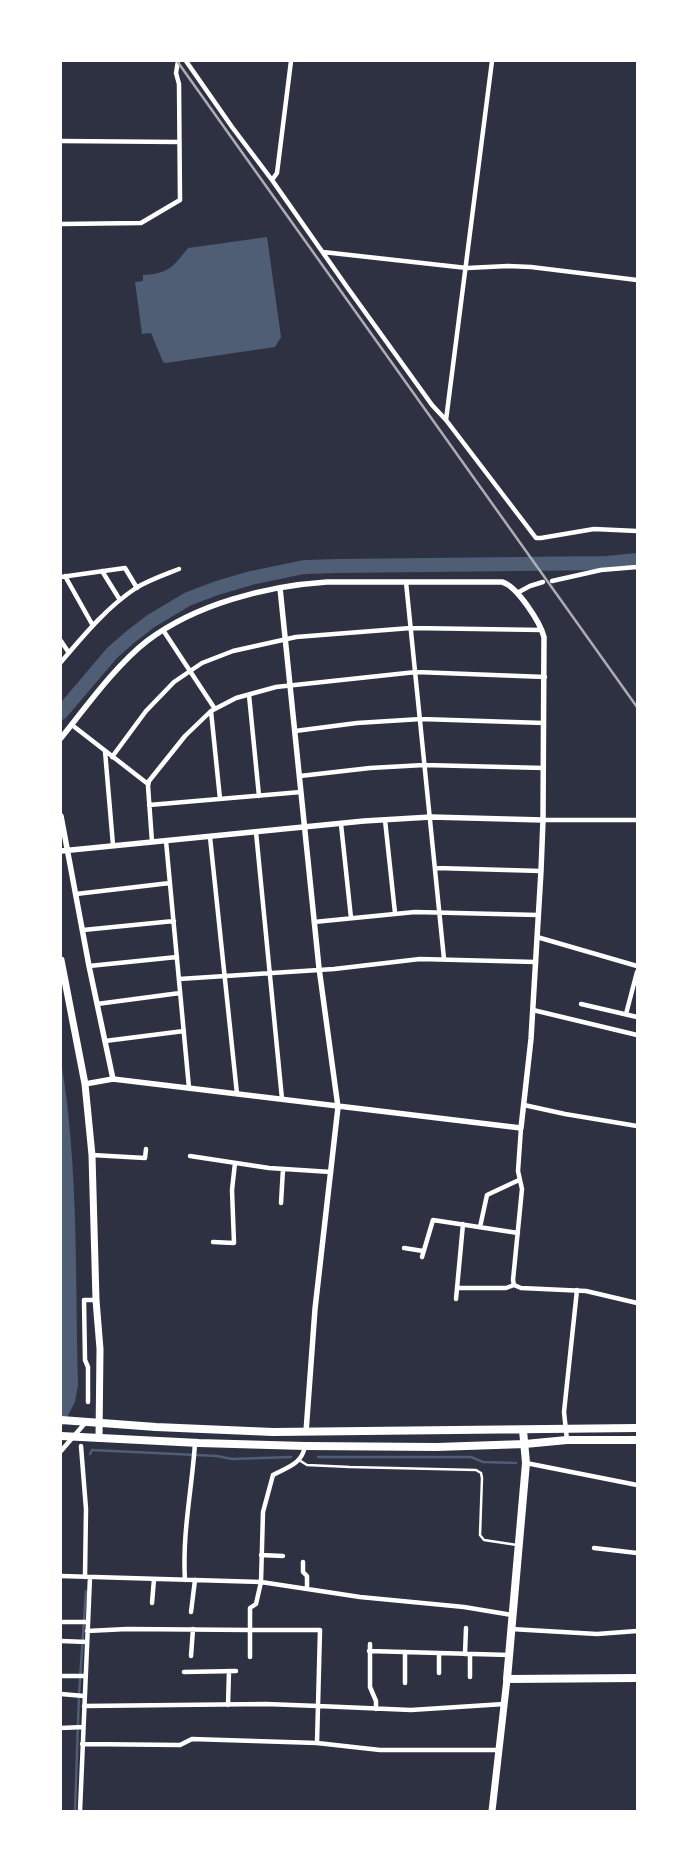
<!DOCTYPE html>
<style>
body{margin:0}
#map{position:relative;width:698px;height:1872px;overflow:hidden;background:#2d3142;font-family:"Work Sans",sans-serif}
canvas{display:block}
.frame{position:absolute;inset:0;border:62px solid #fff;pointer-events:none}
</style>
<div id="map">
<canvas width="698" height="1872"></canvas>
<div class="frame"></div>
</div>
<script>
const g = document.querySelector('canvas').getContext('2d');
g.lineJoin = 'round';
function fill(path, color) {
  g.fillStyle = color;
  g.fill(path, 'evenodd');
}
function stroke(path, color, width, dash) {
  g.strokeStyle = color;
  g.lineWidth = width;
  g.lineCap = dash ? 'butt' : 'round';
  g.setLineDash(dash || []);
  g.stroke(path);
}
fill(new Path2D(`
 M267,237l14,100 -6,10 -109,16 -3,-1 -12,-29 -9,1 -7,-52 8,-1v-6c25,-1 30,-8 45,-27z
 M61,1061c18,107 14,216 17,324l-3,17 -14,27z`), '#4f5d75');
stroke(new Path2D(`
 M90,1454l2,-4 125,6 15,3 59,-2
 M318,1457h153l12,5 33,1
 M75,1811l4,-117 7,-103`), '#4f5d75', 2.5);
stroke(new Path2D(`
 M61,713l51,-60 17,-15 22,-17 37,-22 29,-11 34,-10 53,-11 35,-1 268,-3 30,-3`), '#4f5d75', 14);
stroke(new Path2D(`
 M299,1460l8,5 43,2 126,3 5,3 1,5 -2,57 4,5 33,5`), '#fff', 2.5);
stroke(new Path2D(`
 M186,61l46,66 40,53
 M291,61l-14,112 -5,7 75,107 85,118 14,15 90,118h5l53,-9 43,2
 M61,141l118,1
 M61,224l80,-1 39,-23 -1,-116 -3,-11 2,-12
 M323,252l144,16 41,-2 23,1 106,13
 M446,420l46,-359
 M102,571l18,29
 M65,576l27,48
 M61,577l64,-9 12,20
 M552,581l49,-11 36,-3
 M406,582l38,377
 M517,593l13,-7 13,-4
 M163,630l52,79
 M61,641l8,12
 M61,662c23,-27 45,-54 75,-74 13,-8 28,-13 43,-19
 M249,695l10,101
 M211,711l9,88
 M72,725l76,59
 M295,731l62,-8 64,-4 123,4
 M105,751l8,94
 M112,757l34,-46 28,-29 28,-19 31,-12 63,-14 115,-9 131,2
 M300,776l70,-8 54,-3 120,3
 M149,805l152,-13
 M385,820l10,93
 M543,820h94
 M341,824l10,94
 M256,832l26,267
 M210,837l27,257
 M166,841l23,247
 M152,842l-4,-56 1,-5 36,-45 26,-25 25,-13 40,-11 140,-15 129,5
 M436,868l105,3
 M76,894l94,-11
 M314,922l101,-10 123,3
 M83,930l91,-9
 M537,937l100,29
 M89,966l88,-9
 M179,979l155,-10 86,-10 116,3
 M97,1004l83,-11
 M581,1004l56,13
 M533,1010l104,25
 M626,1014l11,-42
 M105,1041l79,-10
 M524,1105l41,9 72,12
 M521,1128l-3,43 4,18 -9,91 1,5 7,3 65,3 51,12
 M92,1155l53,3 1,-9
 M190,1156l79,12 62,4
 M281,1203l2,-34
 M480,1227l7,-32 32,-15
 M213,1242l21,1 -2,-53 3,-27
 M404,1248l19,3
 M422,1257l11,-37 85,13
 M457,1288h49l8,-3
 M456,1299l7,-75
 M88,1402v-35l-3,-7 -1,-60h12
 M567,1440l-3,-28 13,-122
 M81,1446l5,63 -1,68
 M305,1446c-3,18 -17,21 -32,29l-10,37 -2,70 -5,22 -6,4v22h70l-2,76 93,4 93,-6
 M61,1451l25,-29
 M526,1463l111,22
 M594,1548l43,5
 M261,1555l22,1
 M303,1562v10l4,4v13
 M61,1576l200,6 99,15 104,10 48,8
 M185,1580c-3,-46 7,-91 10,-137
 M152,1603l2,-24
 M191,1612l4,-32
 M61,1622h27
 M511,1629l86,5 40,-3
 M87,1631l40,-2 123,1v27
 M61,1641l26,1
 M370,1644v43l6,14v8
 M369,1651l140,4
 M439,1653v20
 M465,1654l1,-26
 M191,1656l2,-27
 M184,1672l52,-1
 M61,1676h24
 M470,1677v-23
 M405,1683v-31
 M61,1694l23,2
 M228,1705l1,-34
 M84,1706l182,-2 52,2 -1,37
 M61,1728l22,-1
 M82,1744l98,1 12,-6 125,4 63,7h119
 M80,1811l10,-234`), '#fff', 4.5);
stroke(new Path2D(`
 M280,588l39,380 19,139 -23,202 -9,123
 M61,738c25,-31 55,-73 86,-97 49,-37 119,-55 180,-59h175c15,4 38,40 42,55l-1,183 -2,51 -10,168 -10,89 -408,-49 -28,5
 M61,816l28,150 24,113
 M61,851l303,-30 67,-4 112,3`), '#fff', 5.5);
stroke(new Path2D(`
 M61,960l24,124 7,71 4,145 4,49 -1,89
 M492,1811l15,-132`), '#fff', 7);
stroke(new Path2D(`
 M61,1420l95,7 117,5 364,-4
 M523,1430l3,33 -19,216 130,-1
 M61,1436l138,7 106,3 132,1 88,-3 42,-4h70`), '#fff', 8);
stroke(new Path2D(`
 M177,61l460,646`), '#abadb3', 2.5);
</script>
